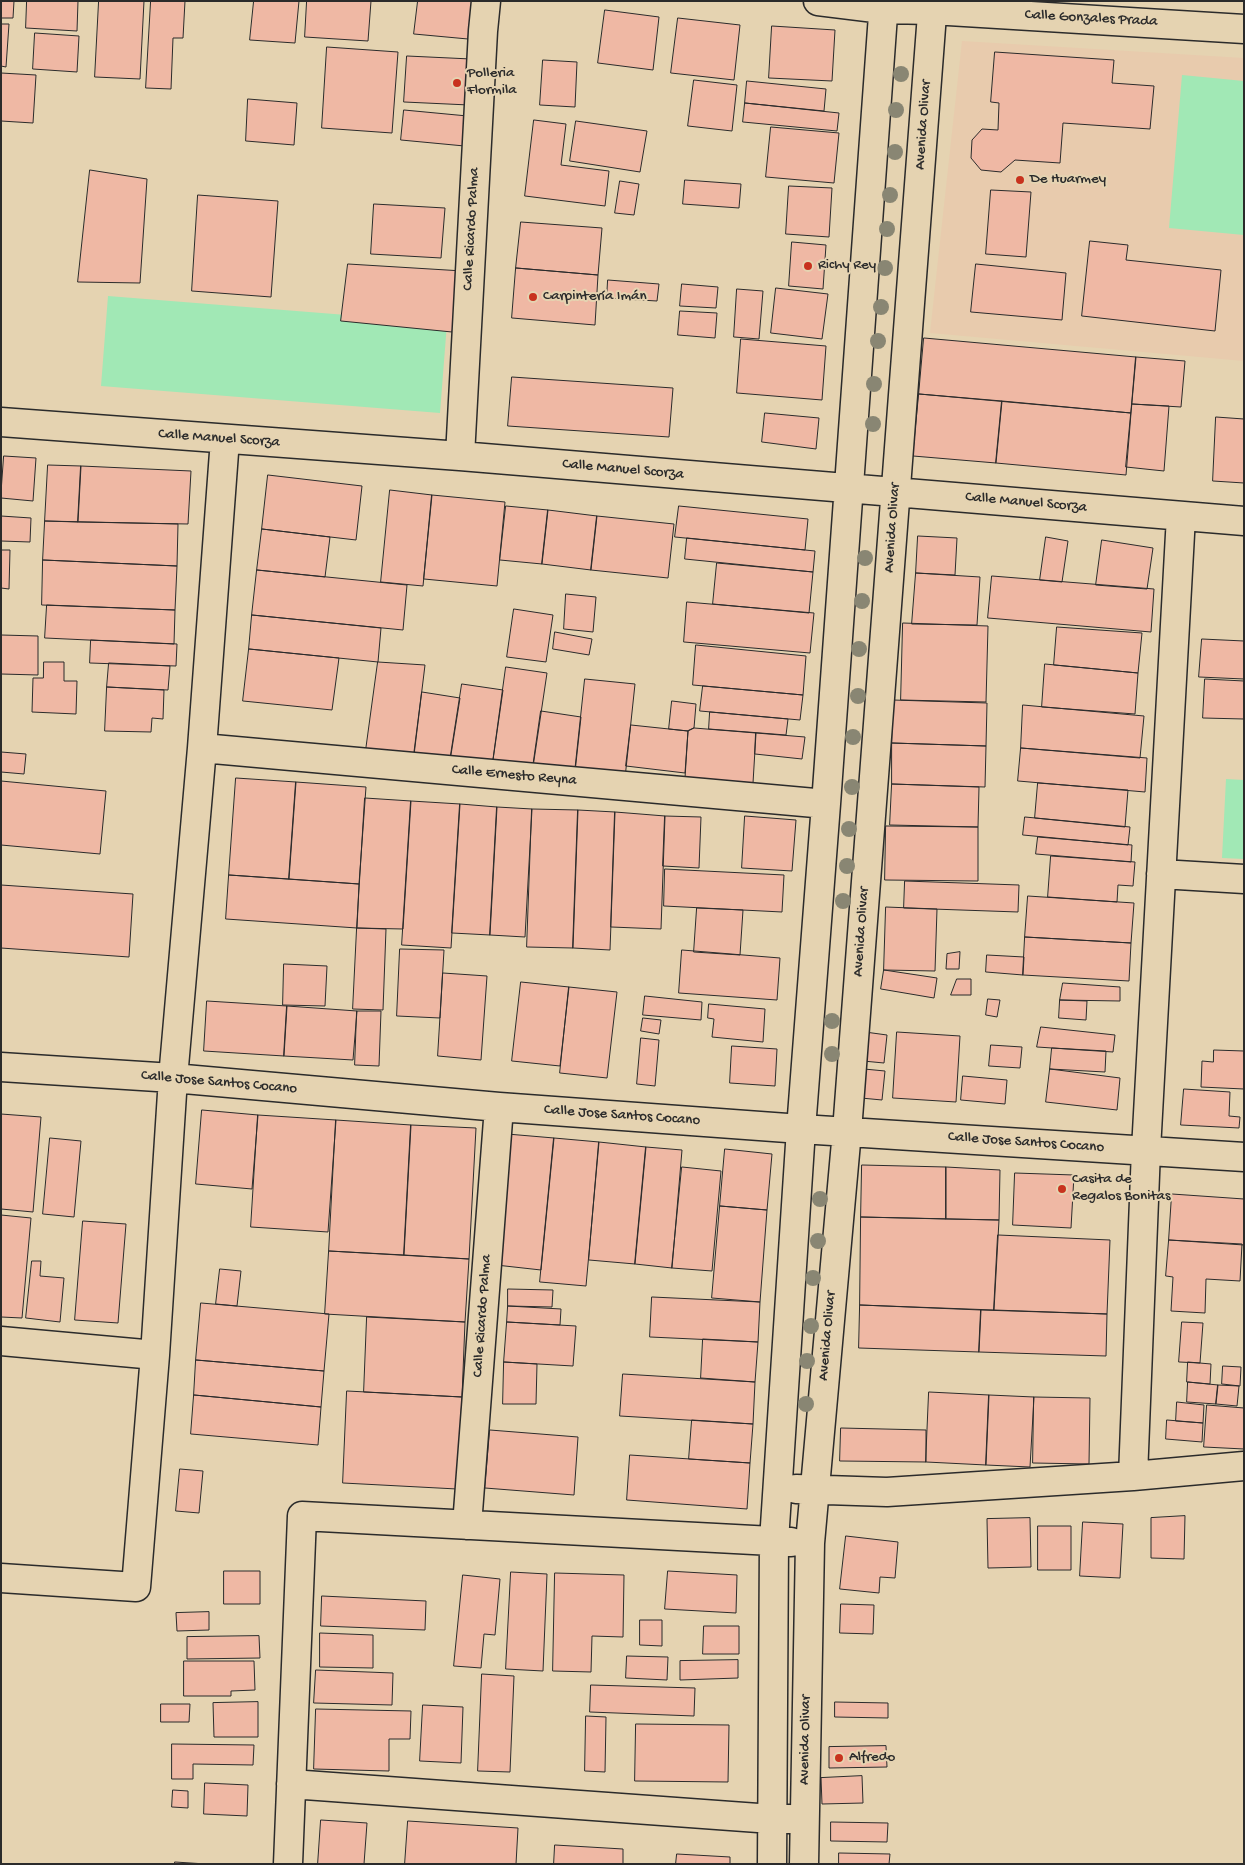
<!DOCTYPE html>
<meta charset="utf-8">
<style>
body{margin:0}
#map{position:relative;width:1245px;height:1865px;overflow:hidden;background:#e5d3b1;font-family:"Gochi Hand",sans-serif}
canvas{display:block}
.frame{position:absolute;inset:0;border:2px solid #2b2b2b;pointer-events:none}
</style>
<div id="map">
<canvas width="1245" height="1865"></canvas>
<div class="frame"></div>
</div>
<script>
const g = document.querySelector('canvas').getContext('2d');
g.lineJoin = 'round';
function fill(path, color) {
  g.fillStyle = color;
  g.fill(path, 'evenodd');
}
function stroke(path, color, width, dash) {
  g.strokeStyle = color;
  g.lineWidth = width;
  g.lineCap = dash ? 'butt' : 'round';
  g.setLineDash(dash || []);
  g.stroke(path);
}
function drawText(font, color, halo, rows, align = 'center') {
  g.font = font + ' "Gochi Hand",sans-serif';
  g.lineWidth = 4;
  g.setLineDash([]);
  g.textBaseline = 'middle';
  g.strokeStyle = halo;
  g.fillStyle = color;
  for (const [text, x, y, turn = 0] of rows) {
    g.save();
    g.translate(x, y);
    g.rotate((+turn || 0) * Math.PI / 180);
    g.textAlign = isNaN(turn) ? turn : align;
    if (halo) g.strokeText(text, 0, 0);
    g.fillText(text, 0, 0);
    g.restore();
  }
}
fill(new Path2D(`
 M962,41l282,17v303l-314,-28z`), '#e8cbad');
fill(new Path2D(`
 M1182,75l62,6v154l-75,-7z
 M108,296l339,27 -7,90 -339,-27z
 M1226,779l18,1v79l-22,-1z`), '#a1e8b5');
const building = new Path2D(`
 M1,1h13l-1,17h-12z
 M27,1h51l-1,30 -51,-3z
 M99,1h45l-4,78 -45,-2z
 M151,1h34l-2,37h-10l-2,51 -25,-1z
 M254,1h45l-4,42 -45,-3z
 M307,1h64l-3,40 -63,-4z
 M418,1h54l-4,38 -54,-5z
 M605,10l54,7 -6,53 -55,-7z
 M678,18l62,7 -6,55 -63,-7z
 M1,24h8l-3,43 -5,-1z
 M772,26l63,4 -3,51 -63,-3z
 M35,33l44,3 -2,36 -44,-3z
 M327,47l71,5 -6,81 -70,-5z
 M995,52l119,8 -2,23 42,3 -4,43 -87,-6 -3,40 -45,-3 -14,12 -20,-2 -10,-12 1,-18 10,-11 16,1 1,-27 -8,-1z
 M407,56l64,3 -2,46 -65,-3z
 M543,60l34,2 -2,45 -35,-2z
 M1,73l35,2 -3,48 -32,-2z
 M694,80l43,5 -5,46 -44,-5z
 M747,81l79,8 -2,22 -79,-8z
 M248,99l49,4 -3,42 -48,-4z
 M745,103l94,10 -2,18 -94,-9z
 M404,110l74,7 -3,30 -74,-7z
 M534,120l32,4 -5,41 48,6 -4,35 -80,-10z
 M576,121l71,10 -7,41 -70,-11z
 M771,127l68,6 -5,50 -68,-6z
 M90,170l57,9 -7,104 -62,-1z
 M685,180l56,4 -2,24 -56,-4z
 M620,181l19,3 -5,31 -19,-2z
 M789,186l43,2 -3,49 -43,-3z
 M991,190l40,2 -5,65 -40,-3z
 M198,195l80,6 -7,96 -79,-6z
 M374,204l71,4 -4,50 -70,-4z
 M521,222l81,6 -4,47 -82,-7z
 M1090,241l38,4 -2,15 95,10 -6,61 -133,-15z
 M792,242l34,3 -3,44 -34,-3z
 M348,264l115,7 -11,61 -111,-11z
 M976,264l90,9 -4,47 -91,-8z
 M516,268l82,7 -3,50 -83,-7z
 M608,280l51,4 -2,17 -50,-3z
 M682,284l36,3 -2,21 -36,-2z
 M776,288l52,6 -6,45 -51,-6z
 M737,289l26,2 -4,48 -25,-2z
 M680,311l37,2 -2,25 -37,-3z
 M924,338l212,19 -5,56 -212,-19z
 M741,339l85,7 -4,54 -85,-7z
 M1136,357l49,4 -4,46 -49,-3z
 M512,377l161,11 -4,49 -161,-11z
 M919,394l83,7 -6,62 -83,-7z
 M1002,401l129,12 -5,62 -130,-12z
 M1132,404l37,2 -5,65 -38,-4z
 M765,413l54,5 -3,31 -54,-7z
 M1216,417l28,2v64l-31,-2z
 M4,456l32,2 -3,43 -32,-3z
 M48,465l33,1 -3,56 -33,-1z
 M81,466l110,5 -3,53 -110,-2z
 M268,475l94,11 -6,54 -94,-11z
 M390,490l42,5 -9,91 -42,-4z
 M432,495l73,7 -8,84 -73,-7z
 M506,506l42,4 -6,54 -42,-4z
 M679,506l129,13 -3,31 -130,-13z
 M548,510l49,6 -6,54 -49,-6z
 M1,516l30,2 -1,24 -29,-1z
 M597,516l77,8 -6,54 -77,-8z
 M45,521l133,3 -1,42 -134,-6z
 M262,529l68,8 -5,40 -68,-7z
 M918,536l39,2 -2,37 -39,-2z
 M1046,537l22,4 -6,41 -22,-2z
 M687,538l128,13 -2,21 -128,-13z
 M1102,540l51,8 -6,41 -51,-4z
 M1,550h9l-1,39 -8,-1z
 M43,560l134,6 -2,44 -133,-5z
 M717,563l96,9 -4,41 -96,-9z
 M257,570l150,15 -4,45 -151,-15z
 M916,573l64,4 -3,48 -65,-1z
 M992,576l162,13 -3,43 -163,-14z
 M566,594l30,3 -3,35 -29,-3z
 M687,602l127,11 -4,40 -126,-11z
 M47,605l128,5 -1,34 -129,-6z
 M514,609l39,6 -7,47 -39,-5z
 M252,615l129,13 -3,34 -129,-13z
 M903,623l85,3 -2,76 -85,-2z
 M1057,627l85,6 -4,40 -84,-8z
 M555,632l37,7 -3,16 -36,-6z
 M1,635l37,1v39l-37,-1z
 M1202,639l42,2v38l-45,-2z
 M91,640l86,4 -1,22 -86,-3z
 M696,645l110,11 -3,39 -110,-10z
 M249,649l90,9 -7,52 -89,-9z
 M44,662h20v19h13l-1,33 -44,-2 1,-34h10z
 M378,662l47,3 -11,90 -48,-5z
 M109,663l61,3 -2,24 -61,-3z
 M1045,664l93,9 -3,41 -93,-7z
 M506,667l41,6 -14,94 -40,-5z
 M585,679l50,5 -10,94 -50,-6z
 M1205,679l39,2v38l-41,-1z
 M462,684l41,6 -11,77 -42,-6z
 M703,686l100,9 -3,25 -100,-9z
 M107,687l57,3 -1,29 -11,-1 -1,14 -46,-1z
 M422,692l38,6 -10,63 -36,-6z
 M893,700l94,3 -1,43 -94,-3z
 M672,701l24,3 -2,24 -6,3 -19,-2z
 M1023,705l121,11 -4,42 -119,-10z
 M541,711l40,6 -6,55 -42,-5z
 M710,712l78,7 -2,16 -77,-6z
 M631,725l57,6 -3,42 -59,-7z
 M694,728l62,5 -3,50 -68,-5 3,-47z
 M756,733l49,4 -3,22 -47,-5z
 M892,743l94,3 -1,41 -93,-3z
 M1021,748l126,10 -2,34 -127,-11z
 M1,752l25,2 -2,20 -23,-2z
 M236,778l60,4 -7,97 -60,-4z
 M1,781l105,10 -6,63 -99,-9z
 M296,782l70,5 -7,97 -70,-5z
 M1038,783l90,7 -3,37 -90,-9z
 M892,784l87,3 -1,40 -88,-2z
 M365,798l46,3 -8,128 -46,-1z
 M411,801l49,3 -9,144 -49,-3z
 M460,804l37,3 -7,128 -38,-2z
 M497,807l35,2 -7,128 -35,-2z
 M532,809l46,1 -5,138 -46,-1z
 M578,810l37,2 -5,138 -37,-2z
 M615,812l50,4 -4,113 -50,-2z
 M665,816l36,1 -2,51 -36,-2z
 M745,816l51,4 -4,51 -50,-3z
 M1025,817l105,10 -2,18 -105,-10z
 M886,826l92,1v54l-93,-1z
 M1038,837l94,8 -1,17 -95,-8z
 M1051,856l84,6 -2,24 -15,-1 -1,17 -69,-5z
 M665,869l119,6 -2,37 -118,-6z
 M229,875l130,9 -2,44 -131,-9z
 M905,881l114,4 -1,27 -114,-4z
 M1,885l132,9 -4,63 -128,-9z
 M1028,896l106,7 -3,40 -106,-6z
 M886,907l51,2 -2,62 -51,-1z
 M697,908l46,2 -3,45 -46,-3z
 M357,928l29,1 -3,81 -30,-1z
 M1025,937l106,6 -2,38 -106,-6z
 M400,949l44,1 -4,68 -43,-2z
 M682,950l98,8 -3,42 -98,-7z
 M960,952l-1,17h-13l1,-15z
 M987,955l37,2 -1,18 -37,-3z
 M284,964l43,2 -2,40 -42,-1z
 M884,970l53,8 -3,20 -53,-9z
 M443,973l44,3 -6,84 -43,-4z
 M957,979h14v16h-20z
 M521,982l48,5 -9,79 -48,-5z
 M1063,983l57,4v14l-60,-1z
 M569,987l48,5 -10,86 -47,-5z
 M645,996l57,6 -1,18 -58,-5z
 M988,999l12,1 -3,17 -11,-2z
 M1060,1000l27,1 -1,19 -27,-2z
 M207,1001l80,5 -3,50 -80,-5z
 M709,1004l56,5 -2,33 -51,-5 2,-18 -6,-1z
 M287,1006l70,5 -4,49 -69,-4z
 M357,1011h24l-2,55 -24,-1z
 M643,1018l18,2 -2,14 -18,-3z
 M1041,1027l74,8 -2,17 -76,-5z
 M865,1032l22,3 -3,28 -21,-2z
 M897,1032l63,4 -4,66 -63,-4z
 M641,1038l18,2 -4,46 -18,-2z
 M991,1045l31,2 -2,21 -31,-2z
 M732,1046l45,3 -2,37 -45,-3z
 M1052,1048l54,3 -1,21 -55,-3z
 M1214,1050l30,1v38l-43,-2 1,-26 11,1z
 M864,1069l21,2 -3,29 -21,-2z
 M1050,1069l70,9 -3,32 -71,-8z
 M963,1076l44,4 -2,24 -44,-4z
 M1184,1089l46,3 -1,24 11,1 -1,11 -58,-3z
 M202,1110l56,5 -6,74 -56,-5z
 M1,1114l40,3 -8,95 -32,-3z
 M258,1115l78,5 -8,112 -77,-5z
 M336,1120l75,5 -7,130 -75,-4z
 M411,1125l65,3 -7,131 -65,-4z
 M507,1134l47,4 -13,132 -45,-5z
 M50,1138l31,3 -7,76 -31,-3z
 M554,1138l45,4 -13,144 -46,-4z
 M599,1142l47,5 -11,117 -46,-4z
 M646,1147l36,3 -10,118 -37,-4z
 M725,1149l47,5 -5,56 -47,-4z
 M862,1165l84,2v52l-85,-2z
 M682,1167l39,4 -9,100 -40,-3z
 M946,1167l54,3 -1,50 -53,-1z
 M1015,1173l59,2 -3,53 -58,-3z
 M1172,1194l72,5v46l-75,-5z
 M720,1206l47,4 -7,92 -48,-4z
 M1,1215l30,3 -9,100 -21,-1z
 M861,1217l138,3 -5,90 -134,-5z
 M83,1221l43,3 -8,99 -43,-3z
 M998,1235l112,5 -3,74 -113,-4z
 M1169,1240l73,4 -2,37 -34,-2 -1,34 -34,-2 2,-34 -7,-1z
 M329,1251l140,8 -4,63 -140,-8z
 M32,1261h9l-1,15 24,2 -4,44 -34,-4z
 M220,1269l21,2 -4,35 -21,-2z
 M508,1289l45,1 -1,17 -44,-1z
 M652,1297l108,5 -2,40 -108,-5z
 M201,1303l128,11 -5,57 -128,-11z
 M860,1305l121,5 -2,42 -120,-4z
 M508,1306l53,3 -1,16 -53,-3z
 M981,1310l126,4 -1,42 -127,-4z
 M367,1317l98,5 -3,75 -98,-5z
 M507,1322l69,4 -3,40 -69,-4z
 M1182,1322l21,1 -3,40 -21,-1z
 M703,1339l55,3 -3,40 -54,-4z
 M196,1360l128,11 -3,36 -127,-12z
 M504,1362l33,2 -1,40h-33z
 M1188,1362l23,2 -1,20 -23,-2z
 M1223,1366l18,1 -1,19 -18,-2z
 M623,1374l132,8 -2,42 -133,-8z
 M1188,1382l30,3 -2,19 -29,-2z
 M1218,1385l21,1 -2,20 -21,-2z
 M347,1391l115,6 -5,92 -114,-6z
 M929,1392l60,3 -3,70 -60,-3z
 M194,1395l127,12 -3,38 -127,-11z
 M989,1395l45,2 -4,70 -44,-2z
 M1034,1397l56,1 -1,66 -56,-1z
 M1177,1402l27,3 -1,18 -27,-2z
 M1207,1405l37,3v41l-40,-2z
 M692,1420l61,4 -3,39 -61,-4z
 M1167,1420l36,3 -1,19 -36,-3z
 M841,1428l85,2v32l-86,-1z
 M490,1430l88,7 -4,58 -89,-7z
 M630,1455l120,8 -3,46 -120,-9z
 M180,1469l23,2 -4,42 -23,-2z
 M1185,1516l-1,43 -33,-1v-40z
 M1030,1518l1,49 -43,1 -1,-49z
 M1083,1522l40,2 -3,54 -40,-2z
 M1038,1526h33v44h-33z
 M846,1536l52,6 -3,36 -15,-1 -1,16 -39,-4z
 M224,1571h36v33h-36z
 M668,1571l69,4 -1,38 -71,-4z
 M511,1572l36,2 -4,97 -37,-2z
 M555,1573l69,2 -1,62 -31,-1 -1,36 -38,-1z
 M463,1575l37,4 -5,56 -11,-1 -3,34 -27,-2z
 M322,1596l104,5 -1,29 -104,-4z
 M841,1604l33,1 -1,29 -33,-1z
 M209,1612v18l-32,1 -1,-18z
 M640,1620h22v26l-22,-1z
 M704,1626h35v28h-36z
 M320,1633l53,2v33l-53,-1z
 M259,1636l1,22 -73,1v-22z
 M627,1656l41,1 -1,23 -41,-2z
 M738,1660v18l-58,2v-19z
 M184,1661h70l1,29 -24,1v5h-47z
 M316,1670l77,3 -1,32 -78,-2z
 M482,1674l32,2 -4,96 -32,-1z
 M591,1685l104,3 -1,28 -104,-4z
 M258,1702v35h-44l-1,-34z
 M835,1702l53,1v15l-53,-1z
 M161,1704h29l-1,18h-28z
 M423,1705l40,2 -2,56 -41,-2z
 M316,1709l95,2 -1,28h-21v32l-75,-2z
 M586,1716l20,1 -1,55 -20,-1z
 M636,1724l93,1 -1,57 -93,-1z
 M172,1744l82,1 -1,20 -60,-1v15h-21z
 M886,1746l1,21 -58,1v-21z
 M862,1776l1,27 -41,1 -1,-26z
 M205,1783l43,2 -1,31 -43,-2z
 M173,1790l15,1v17l-16,-1z
 M321,1820l46,3 -3,41h-46z
 M408,1821l110,7 -2,36h-111z
 M831,1822l57,1 -1,19 -56,-1z
 M555,1845l68,4v15h-69z
 M839,1853l51,1 -1,10h-50z
 M677,1854l53,3v7h-54z
 M175,1862l31,2h-31z`);
fill(building, '#efb8a4');
stroke(building, '#2b2b2b', 1);
const minor = new Path2D(`
 M818,1l65,8 49,1 312,19
 M1,422l459,34 784,65
 M460,456l23,-425 3,-30
 M202,748l624,56
 M1161,874l83,5
 M1,1067l172,11 326,29 302,22 443,28
 M1,1341l154,14
 M1133,1476l13,-326 35,-634
 M796,1489l91,3 246,-16 111,-10
 M467,1525l32,-418
 M1,1578l135,9 19,-232 18,-277 29,-330 23,-309
 M291,1784l481,35h18
 M288,1864l14,-348 489,26
 M772,1864l2,-323 27,-412 25,-325 58,-803
 M804,1864l6,-321 37,-412 86,-1130`);
stroke(minor, '#2b2b2b', 31);
stroke(minor, '#e5d3b1', 28);
g.fillStyle = '#898673';
for (const [x, y] of [
 [901,74],
 [896,110],
 [895,152],
 [890,195],
 [887,229],
 [885,268],
 [881,307],
 [878,341],
 [874,384],
 [873,424],
 [865,558],
 [862,601],
 [859,649],
 [858,696],
 [853,737],
 [852,787],
 [849,829],
 [847,866],
 [843,901],
 [832,1021],
 [832,1054],
 [820,1199],
 [818,1241],
 [813,1278],
 [811,1326],
 [807,1361],
 [806,1404]
]) {
  g.beginPath();
  g.arc(x, y, 8, 0, 2 * Math.PI);
  g.fill();
}
for (const [x, y, r, color] of [
 [457,83,5,"#c8321e"],
 [1020,180,5,"#c8321e"],
 [808,266,5,"#c8321e"],
 [533,297,5,"#c8321e"],
 [1062,1189,5,"#c8321e"],
 [839,1758,5,"#c8321e"]
]) {
  const dot = new Path2D();
  dot.arc(x, y, r, 0, 2 * Math.PI);
  g.fillStyle = color;
  g.fill(dot);
  stroke(dot, '#e5d3b1', 2);
}
drawText('15px', '#2b2b2b', '#e5d3b1', [
 ["Calle Gonzales Prada",1091,19,3],
 ["Avenida Olivar",924,125,-86],
 ["Calle Ricardo Palma",472,229,-87],
 ["Calle Manuel Scorza",219,439,4],
 ["Calle Manuel Scorza",623,470,5],
 ["Calle Manuel Scorza",1026,503,5],
 ["Avenida Olivar",893,528,-86],
 ["Calle Ernesto Reyna",514,776,5],
 ["Avenida Olivar",862,932,-86],
 ["Calle Jose Santos Cocano",219,1083,5],
 ["Calle Jose Santos Cocano",622,1116,4],
 ["Calle Jose Santos Cocano",1026,1143,4],
 ["Calle Ricardo Palma",483,1316,-86],
 ["Avenida Olivar",828,1336,-85],
 ["Avenida Olivar",806,1740,-89]
]);
drawText('15px', '#2b2b2b', '#e5d3b1', [
 ["Polleria",467,74],
 ["Flormila",467,91],
 ["De Huarmey",1030,180],
 ["Richy Rey",818,266],
 ["Carpintería Imán",543,297],
 ["Casita de",1072,1180],
 ["Regalos Bonitas",1072,1197],
 ["Alfredo",849,1758]
], 'left');
</script>
